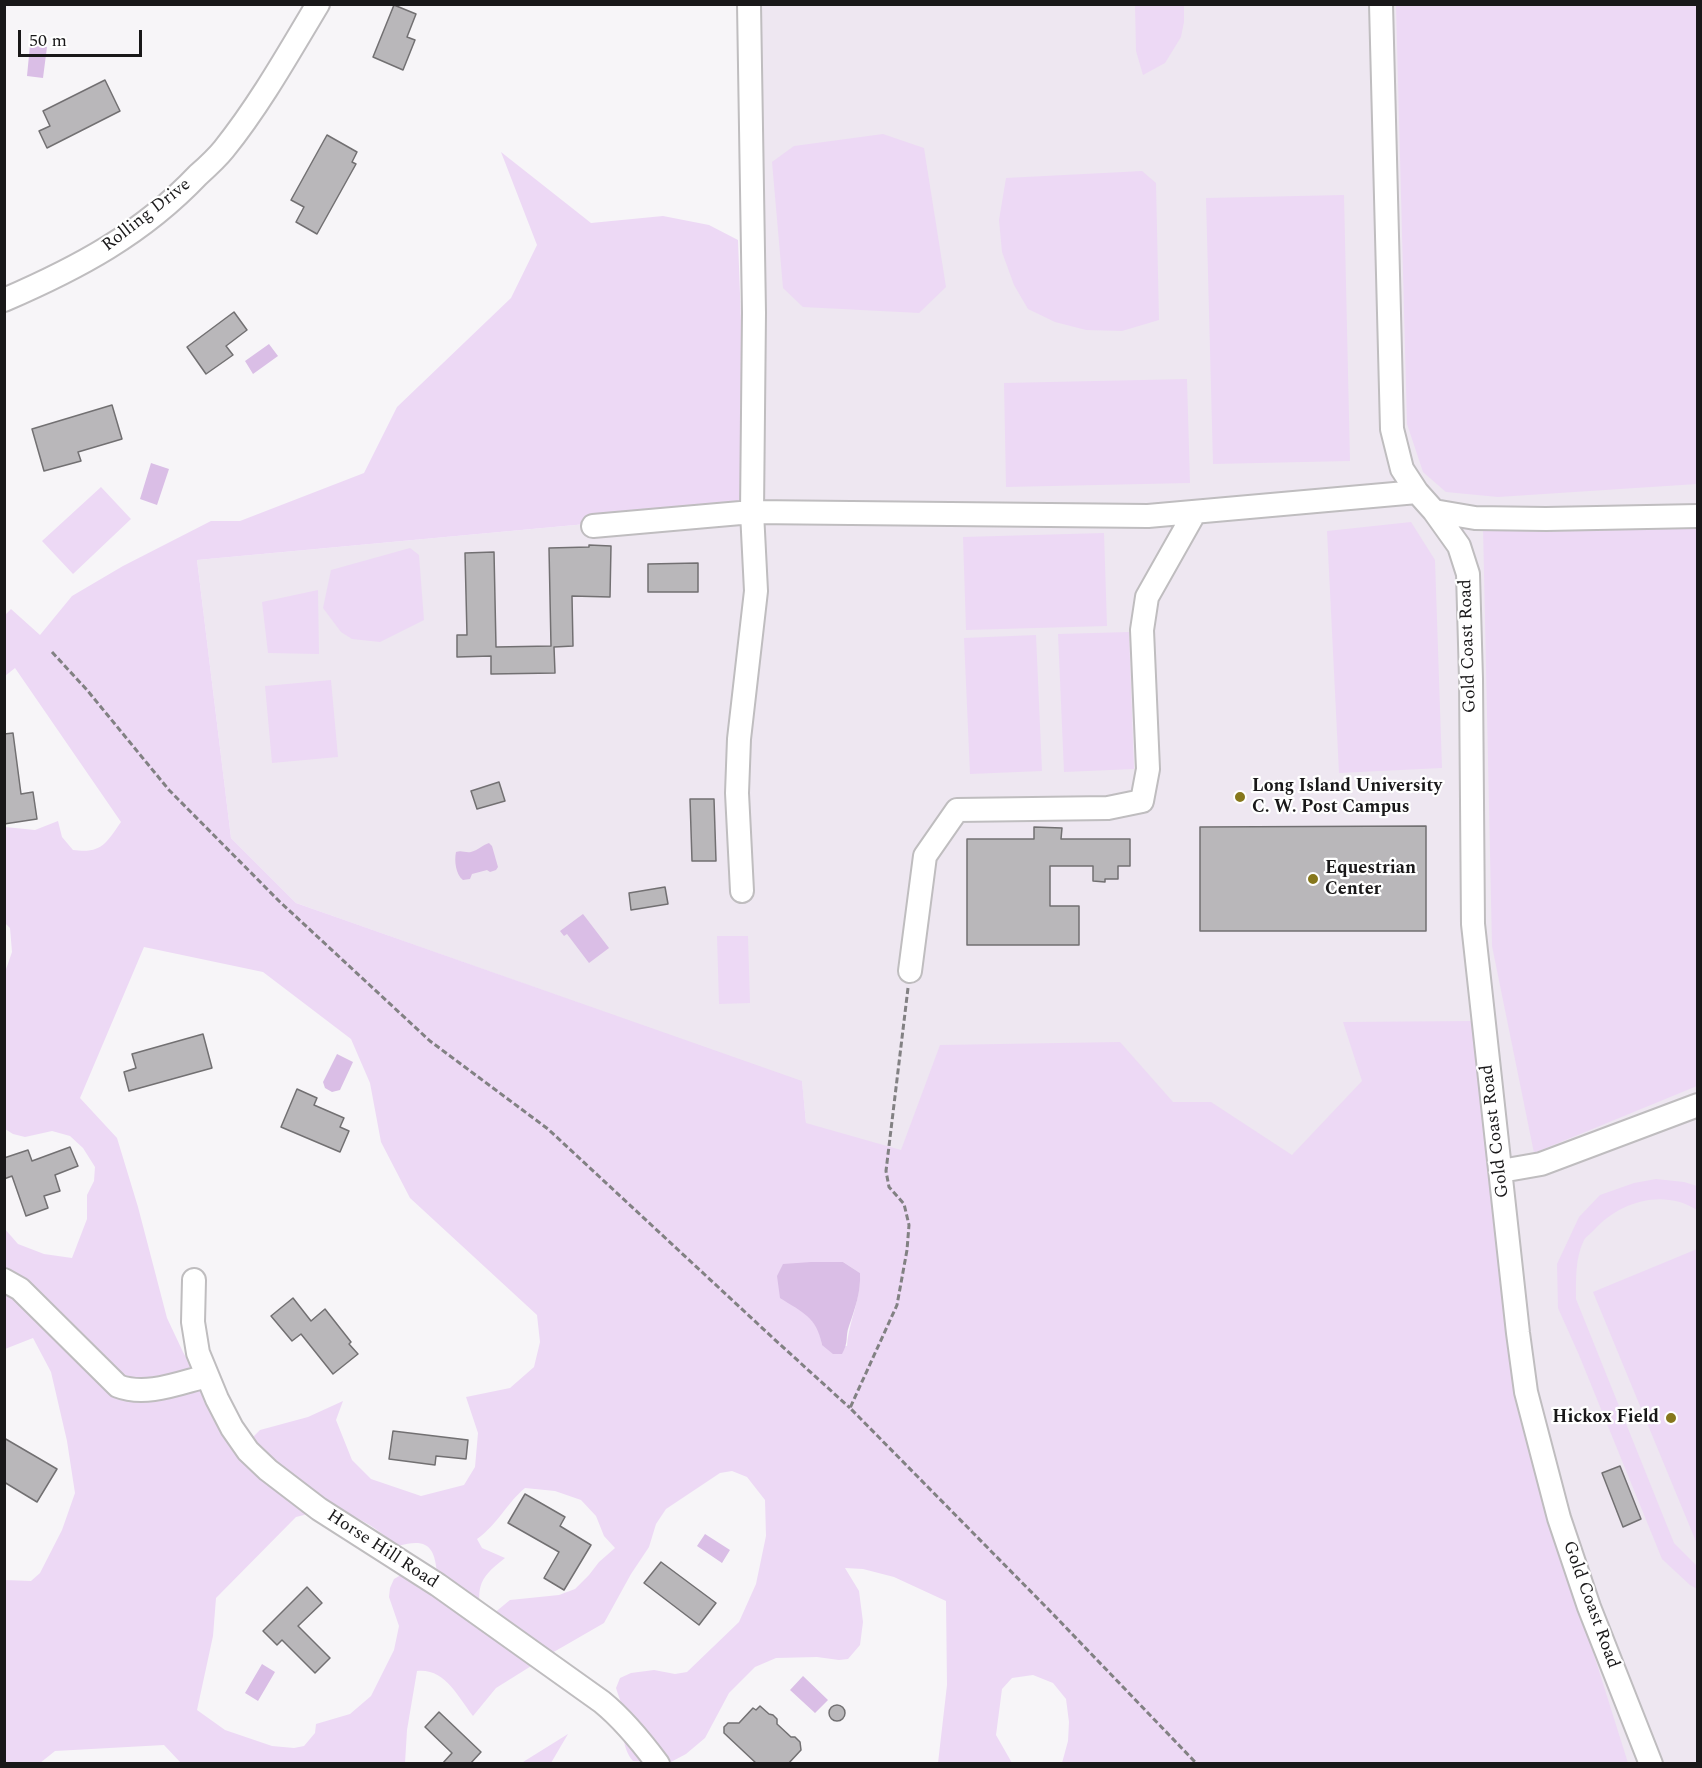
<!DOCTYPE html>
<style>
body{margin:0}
#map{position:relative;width:1702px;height:1768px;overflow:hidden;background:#f7f5f8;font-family:Spectral,serif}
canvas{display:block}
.frame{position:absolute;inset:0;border:6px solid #191819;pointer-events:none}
.scale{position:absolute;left:18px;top:30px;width:124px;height:27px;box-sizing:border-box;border:3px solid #191819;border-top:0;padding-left:8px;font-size:18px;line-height:21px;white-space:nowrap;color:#191819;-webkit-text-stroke:4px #fff;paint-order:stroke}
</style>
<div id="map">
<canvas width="1702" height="1768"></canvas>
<div class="frame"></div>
<div class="scale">50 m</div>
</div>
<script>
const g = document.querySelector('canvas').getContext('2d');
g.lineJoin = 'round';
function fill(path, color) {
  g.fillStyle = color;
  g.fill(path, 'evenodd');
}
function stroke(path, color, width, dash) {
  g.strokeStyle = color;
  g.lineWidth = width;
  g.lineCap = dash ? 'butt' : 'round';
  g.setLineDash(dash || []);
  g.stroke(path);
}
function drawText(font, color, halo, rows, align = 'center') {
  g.font = font + ' Spectral,serif';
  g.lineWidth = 4.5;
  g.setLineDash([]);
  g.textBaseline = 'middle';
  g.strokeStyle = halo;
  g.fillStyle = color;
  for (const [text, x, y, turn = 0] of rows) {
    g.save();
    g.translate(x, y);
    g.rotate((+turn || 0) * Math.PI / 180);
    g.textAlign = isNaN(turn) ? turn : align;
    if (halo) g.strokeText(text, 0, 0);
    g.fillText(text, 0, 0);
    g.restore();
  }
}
fill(new Path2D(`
 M749,5h948v1758h-521l-370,-640 -4,-41 -506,-179 -65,-65 -34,-278 551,-51 16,3 -13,-389z`), '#eee7f1');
fill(new Path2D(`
 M1135,5h49v17l-3,15 -16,26 -22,12 -7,-24z
 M1396,5h301v479l-199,13 -52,-5 -23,-20 -16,-48z
 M883,134l41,14 22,139 -27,26 -116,-6 -20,-19 -11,-126 22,-16z
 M501,152l90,71 72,-7 46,9 29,15 10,269 -551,51 34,278 65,65 506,178 4,42 95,27 39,-105 180,-3 53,60h38l81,53 70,-74 -19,-59 131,-1 16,152 88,431 50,159h-566l6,-22 1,-19 -3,-23 -13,-16 -20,-8 -21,3 -10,11 -6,46 16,28h-74l9,-78 -1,-84 -52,-24 -31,-8 -18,-1 14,23 4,31 -3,23 -12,14 -9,1 -22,-3 -41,1 -21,9 -26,26 -24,45 -19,16 -17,9 -36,-2c-13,-15 -9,-35 -11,-53 -1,-7 -4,-13 -6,-20l4,-10 11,-5 23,-3 21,4 12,-2 52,-50 17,-38 10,-48 -1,-36 -18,-23 -15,-6 -12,2 -54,36 -10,15 -7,23 -18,27 -27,49 -52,30 -56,35 -23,28c-15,-19 -28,-48 -56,-45l-10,59 -2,33h-224l-17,-18 -109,6 -15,12h-35v-183l26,1 9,-8 22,-43 13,-37 -8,-52 -16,-69 -18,-34 -28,11 -1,-121 14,16 26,10 28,4 15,-39v-24l7,-14 1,-14 -12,-19 -13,-12 -18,-5 -27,6 -12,-3 -8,-5 -1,-154 8,-23 -2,-24 -5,-5v-96l30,3 23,-9 4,16 11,13c29,4 33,-7 48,-28l-106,-154 -10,8v-61l6,-6 29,26 32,-39 51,-30 88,-45h29l124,-48 33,-66 114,-109 26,-53zM144,947l119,25 88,67 19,44 11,59 29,56 127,117 3,27 -6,25 -24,21 -44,9 12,36 -3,34 -11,18 -43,11 -50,-17 -19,-19 -16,-40 7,-19 -35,16 -48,13 -21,21 -56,-99 -16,-34 -29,-111 -21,-69 -37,-40zM811,1262h32l17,11c1,27 -11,47 -13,73l-25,-1 -3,-14 -8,-12zM525,1488l30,3 26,9 15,16 8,20 11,12 -16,14 -10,13 -14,14 -16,6 -49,5 -29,24c-3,-36 -6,-43 24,-66l-23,-10 -5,-9c21,-15 29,-35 48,-51zM328,1509c27,3 50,21 70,37 29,-8 37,0 39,29l-31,-3 -12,7 -4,9 -1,9 10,29 -5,24 -23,46 -21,18 -34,10 -1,9 -11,13 -10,2 -22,-2 -47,-16 -28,-20 16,-74 3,-38 80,-81z
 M1142,171l14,12 3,137 -37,11 -36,-1 -31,-8 -27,-13 -14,-24 -12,-33 -3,-32 7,-42z
 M1344,195l6,266 -137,3 -7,-266z
 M1187,379l3,104 -184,4 -2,-104z
 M101,487l30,32 -58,55 -31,-33z
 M1697,515v571l-163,67 -42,-207 -9,-419z
 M1411,522l24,38 7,208 -103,5 -12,-242z
 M1104,533l3,93 -141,4 -3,-93z
 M410,548l9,7 5,65 -44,22 -28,-3 -11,-7 -18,-24 8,-38z
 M318,590l1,64 -51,-1 -6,-51z
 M1129,632l5,137 -70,3 -6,-138z
 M1036,635l6,136 -72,3 -6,-136z
 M331,680l7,77 -66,6 -7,-77z
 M717,936h31l2,67 -31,1z
 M1656,1179l28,3 13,4v24c-34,-22 -78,-8 -103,20 -3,3 -8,7 -10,10 -9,18 -8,40 -8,59l98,244 23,23v23l-7,-4 -28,-26 -83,-204 -21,-47 -1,-44 22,-47 21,-22 34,-12z
 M1697,1249v295l-104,-252z
 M568,1734l-17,29h-30l2,-1z`), '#edd9f5');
fill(new Path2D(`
 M30,45l17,2 -4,31 -16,-2z
 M269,344l9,12 -25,18 -8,-13z
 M151,463l18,6 -12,36 -17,-6z
 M489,843l3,3 6,21 -2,3 -6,2 -3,-2 -15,4 -2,5 -7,1c-7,-5 -9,-19 -7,-28 6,-2 9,1 15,0 8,-2 11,-7 18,-9z
 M583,914l26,34 -20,15 -22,-29 -3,2 -4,-5z
 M337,1054l16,8 -13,28 -8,2 -7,-4 -2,-6z
 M811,1262h32l17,11c1,20 -5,35 -11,53 -4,11 0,16 -7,28h-9l-11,-9c-5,-28 -20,-33 -42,-47l-3,-22 6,-12z
 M705,1534l25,16 -8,13 -25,-17z
 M262,1664l13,8 -17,29 -13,-8z
 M803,1676l25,24 -13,13 -25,-23z`), '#dabee6');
const building = new Path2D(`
 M394,5l22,9 -9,23 8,3 -12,30 -30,-13z
 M105,80l15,31 -73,37 -8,-17 11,-5 -7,-15z
 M327,135l30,17 -5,10 4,2 -39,70 -21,-12 8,-15 -13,-7z
 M234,312l13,18 -21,16 7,9 -27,19 -19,-27z
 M112,405l10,34 -44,13 3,9 -37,10 -12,-42z
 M589,545l22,1 -1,51 -38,-1 1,50 -19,1 1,26 -64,1v-18l-34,1v-22h10l-2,-82 29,-1 2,95 55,-1 -2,-98 40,-1z
 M698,563v29h-50v-28z
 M13,733l8,61 12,-2 4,27 -33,5v-90z
 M499,782l6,19 -28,8 -6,-18z
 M690,799h24l2,62h-24z
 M1426,826v105h-226v-104z
 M1034,827l28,1 -1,11h69v27h-12v13h-13v3l-12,-1v-15h-43v40h29v39h-112v-106h67z
 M665,887l3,17 -37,6 -2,-17z
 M203,1034l9,34 -83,23 -5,-19 12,-4 -4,-14z
 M297,1089l20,9 -3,7 30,13 -4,9 9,4 -9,21 -59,-25z
 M70,1147l8,19 -23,9 5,16 -16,5 4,12 -22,8 -14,-40 -8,3v-21l24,-8 4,11z
 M293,1298l18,23 14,-12 26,33 -2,2 9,10 -25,20 -32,-40 -9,7 -21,-25z
 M393,1431l75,9 -2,19 -30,-3 -1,9 -46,-6z
 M4,1438l53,31 -20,33 -33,-20z
 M1620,1466l21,53 -18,8 -21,-54z
 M525,1494l40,23 -5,9 31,19 -27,45 -20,-12 15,-26 -51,-29z
 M661,1562l55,41 -17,22 -55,-42z
 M307,1587l15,16 -24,23 32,32 -15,15 -33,-33 -5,5 -14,-14z
 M829 1713a8 8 0 1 1 16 0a8 8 0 1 1-16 0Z
 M760,1706l9,8 4,1 4,4v5l14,13h4l5,5 1,8 -13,14h-31l-33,-31v-6l4,-4h11l14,-15 3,2z
 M439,1712l42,40 -11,12h-28l10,-11 -27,-26z`);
fill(building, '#b9b7ba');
stroke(building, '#727072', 1.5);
const minor = new Path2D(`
 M1381,4l11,425 10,40 15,23 17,19 25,35 9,28 3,105 2,245 45,409 8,59 33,126 30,89 62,157
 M4,300c74,-32 138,-66 194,-125 9,-8 18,-16 26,-26 36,-45 64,-95 94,-145
 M1434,511l41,7 71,1 152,-3
 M593,526l159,-14 396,4 269,-24
 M742,891l-5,-98 2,-54 17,-148 -4,-79 2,-199 -5,-309
 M910,971l15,-115 32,-46 151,-2 34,-7 6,-32 -6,-139 5,-33 48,-85
 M1501,1171l40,-7 157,-59
 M4,1280l16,9 98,97c28,11 61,-3 89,-10
 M194,1280l-1,42 5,31 19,46 15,29 16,23 20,19 51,39 119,76 164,117c22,18 39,39 56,62`);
stroke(minor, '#bfbdbf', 26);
stroke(new Path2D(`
 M52,652l35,38 82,100 110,111 151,140 118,88 225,209 77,70
 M908,988l-22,183 3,16 15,17 5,21 -2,25 -10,55 -47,103 200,203 147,153`), '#828183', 3, [6, 3]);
stroke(minor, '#fff', 22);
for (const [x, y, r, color] of [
 [1240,797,6,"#86771c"],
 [1313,879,6,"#86771c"],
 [1671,1418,6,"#86771c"]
]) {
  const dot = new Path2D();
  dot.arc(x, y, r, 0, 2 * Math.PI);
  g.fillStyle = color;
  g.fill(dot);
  stroke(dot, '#fff', 2);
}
drawText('18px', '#191819', '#fff', [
 ["Rolling Drive",147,216,-38],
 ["Gold Coast Road",1469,646,-92],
 ["Gold Coast Road",1496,1131,-97],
 ["Horse Hill Road",382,1550,33],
 ["Gold Coast Road",1590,1605,70]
]);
drawText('bold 18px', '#191819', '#fff', [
 ["Long Island University",1252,787],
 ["C. W. Post Campus",1252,808],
 ["Equestrian",1325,869],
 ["Center",1325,890],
 ["Hickox Field",1659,1418,"right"]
], 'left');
</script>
